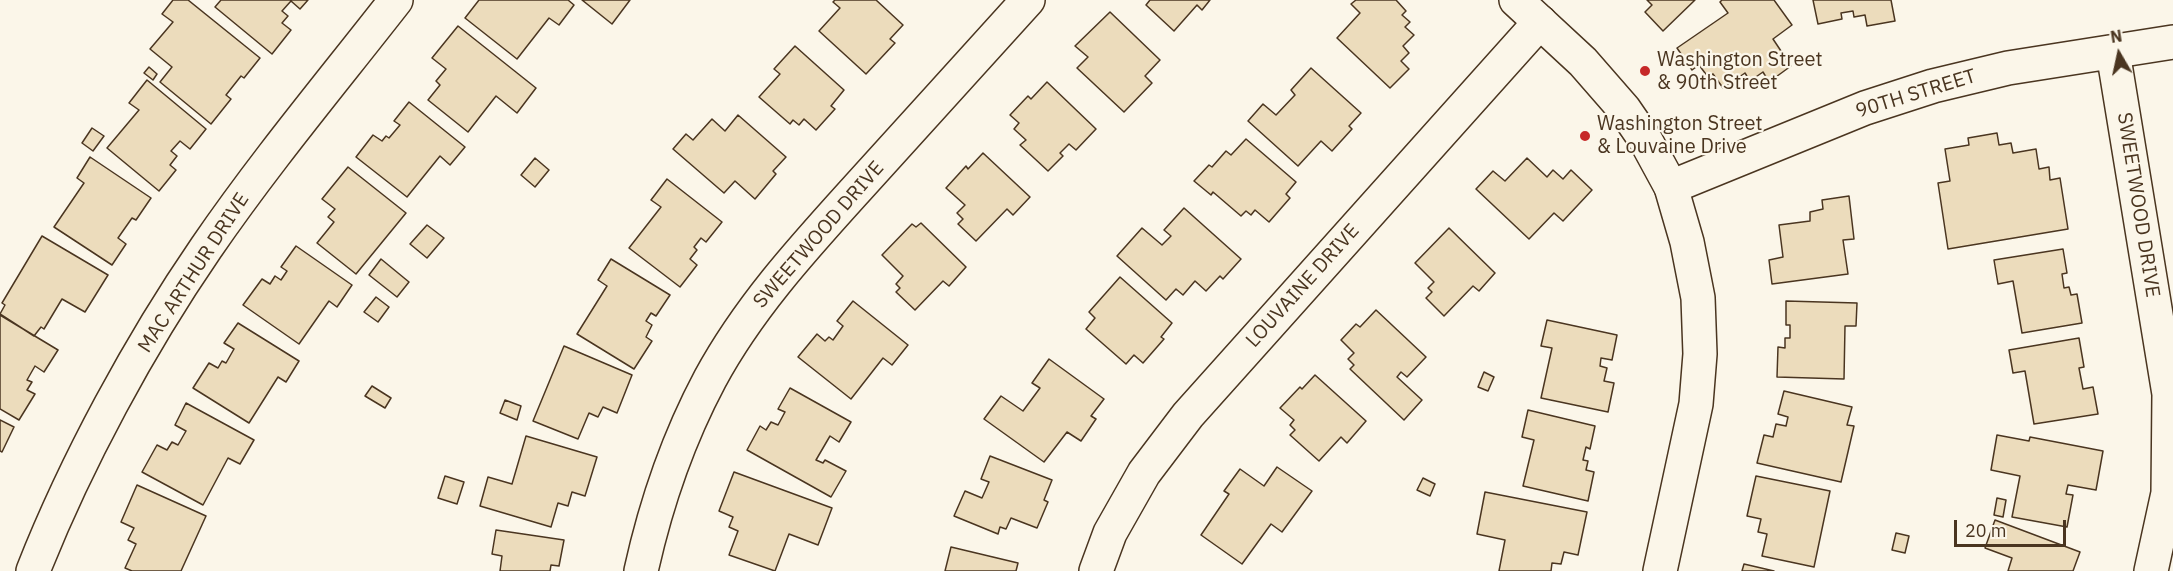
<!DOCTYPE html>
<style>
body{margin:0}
#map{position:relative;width:2173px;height:571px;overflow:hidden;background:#fbf6e9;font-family:"IBM Plex Sans",sans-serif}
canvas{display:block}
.north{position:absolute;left:2089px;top:24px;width:60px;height:60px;-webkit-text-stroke:4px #fbf6e9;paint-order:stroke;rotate:351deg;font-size:16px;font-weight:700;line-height:24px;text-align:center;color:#4a3520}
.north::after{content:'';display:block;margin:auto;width:21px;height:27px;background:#4a3520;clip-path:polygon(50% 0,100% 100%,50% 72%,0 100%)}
.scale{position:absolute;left:1954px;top:520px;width:112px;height:27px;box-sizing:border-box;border:3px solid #4a3520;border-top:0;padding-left:8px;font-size:18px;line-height:21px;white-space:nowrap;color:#4a3520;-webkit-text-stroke:4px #fbf6e9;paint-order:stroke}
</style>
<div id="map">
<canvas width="2173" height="571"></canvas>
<div class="north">N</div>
<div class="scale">20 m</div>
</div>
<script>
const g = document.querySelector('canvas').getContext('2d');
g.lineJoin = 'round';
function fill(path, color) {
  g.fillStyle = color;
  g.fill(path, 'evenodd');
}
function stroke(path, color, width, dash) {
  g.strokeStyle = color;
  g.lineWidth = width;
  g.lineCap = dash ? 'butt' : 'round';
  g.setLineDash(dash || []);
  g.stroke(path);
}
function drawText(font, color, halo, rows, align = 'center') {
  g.font = font + ' "IBM Plex Sans",sans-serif';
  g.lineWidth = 4.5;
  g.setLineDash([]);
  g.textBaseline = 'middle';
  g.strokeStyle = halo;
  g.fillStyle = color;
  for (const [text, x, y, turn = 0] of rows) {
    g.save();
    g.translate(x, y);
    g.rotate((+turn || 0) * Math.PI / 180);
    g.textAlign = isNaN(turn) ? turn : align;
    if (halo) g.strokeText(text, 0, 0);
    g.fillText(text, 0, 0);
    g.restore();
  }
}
const building = new Path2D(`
 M173,0h15l72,58 -16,20 -3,-2 -15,19 5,4 -20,25 -51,-42 12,-15 -22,-18 23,-27 -11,-8z
 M221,0h87l-8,9 -9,-8 -9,10 6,5 -6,7 9,7 -19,24 -57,-47z
 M479,0h89l6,5 -15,20 -10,-7 -32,41 -52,-41z
 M582,0h48l-18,24z
 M835,0h41l27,25 -13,14 5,4 -29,31 -47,-43 21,-23 -7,-6z
 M1150,0h60l-8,10 -5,-5 -23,26 -28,-26z
 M1356,0h40l10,11 -4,4 8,7 -5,5 9,8 -11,11 6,7 -8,8 8,8 -19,19 -53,-50 23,-25 -9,-9z
 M1647,0h48l-32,31 -18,-19 7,-7z
 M1722,0h52l18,25 -19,14 18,27 -22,16 -6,-10 -13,9 -5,-8 -22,15 -10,-14 -5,3 -9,-12 -7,5 -15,-22 51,-35 -8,-11z
 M1813,0h78l4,21 -28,5 -2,-11 -11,2 -1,-6 -12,2 1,6 -24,5z
 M1110,12l50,48 -15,16 7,7 -28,29 -47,-44 11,-11 -13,-11z
 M458,26l78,62 -19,25 -21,-17 -28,36 -40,-32 12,-15 -4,-4 10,-12 -14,-11z
 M795,46l49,44 -13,16 4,3 -19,21 -12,-11 -5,6 -6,-5 -3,4 -31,-27 21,-23 -6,-5z
 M149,67l8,7 -4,6 -9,-7z
 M1311,68l50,45 -12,13 3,3 -20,22 -11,-10 -23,25 -50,-45 15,-17 13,11 19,-20 -4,-5z
 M147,80l59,49 -16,20 -10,-8 -9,10 6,5 -7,9 6,5 -17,21 -52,-43 32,-38 -10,-7z
 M1047,82l49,47 -20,21 -7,-6 -9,9 3,3 -15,15 -28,-26 6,-5 -12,-11 5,-6 -9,-8 18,-19 3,3z
 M409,102l56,45 -15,18 -10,-9 -33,41 -51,-40 17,-22 9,6 4,-5 3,2 11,-13 -6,-4z
 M738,115l48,42 -13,14 3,3 -21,25 -20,-18 -11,12 -51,-44 13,-15 7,6 19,-21 13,12z
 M92,128l12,8 -11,15 -11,-8z
 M1997,133l2,12 12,-2 2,10 23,-4 3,20 10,-2 1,13 10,-2 8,51 -120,20 -10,-66 12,-2 -5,-32 24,-4 -1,-7z
 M1246,139l50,43 -10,12 4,4 -21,24 -14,-12 -4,5 -5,-4 -5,5 -28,-24 -2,3 -17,-14 15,-16 3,2 14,-16 5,4z
 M983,153l47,44 -17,18 -6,-6 -31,32 -18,-17 5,-5 -6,-6 8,-8 -19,-17 20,-22 2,3z
 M90,157l61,41 -15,22 -4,-2 -14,20 8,6 -14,21 -58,-38 30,-44 -7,-5z
 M535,158l14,12 -14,17 -14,-12z
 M1527,158l20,19 6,-7 10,9 8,-9 21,20 -29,31 -9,-8 -25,26 -53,-50 17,-18 12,10z
 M348,167l58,46 -50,61 -39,-31 17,-21 -6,-5 7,-8 -13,-10z
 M667,179l55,43 -16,20 -5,-4 -7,9 3,3 -7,9 7,6 -17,22 -51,-39 32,-41 -10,-7z
 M1849,196l5,43 -11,1 5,34 -76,10 -3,-24 14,-3 -4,-32 31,-4v-9l13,-3 -1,-9z
 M1184,208l57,51 -18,20 -3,-3 -14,15 -11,-10 -12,14 -7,-6 -10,11 -49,-44 25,-28 20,17 9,-9 -7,-6z
 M921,223l45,44 -17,19 -6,-5 -28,29 -19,-18 4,-4 -4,-4 7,-8 -21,-21 30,-31 4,3z
 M427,225l17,13 -17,20 -17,-14z
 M1449,228l46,45 -16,18 -6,-5 -29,30 -18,-18 6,-6 -4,-4 6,-6 -19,-19z
 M42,236l66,39 -23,37 -23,-13 -18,30 -3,-2 -7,9 -34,-22 5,-9 -3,-2z
 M296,246l56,39 -15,22 -8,-6 -30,43 -56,-39 19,-26 8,5 5,-8 6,4 6,-9 -6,-4z
 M2063,249l4,24 -5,1 2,14 5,-1 2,8 6,-1 5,29 -60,10 -9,-52 -15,3 -4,-24z
 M381,259l28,23 -12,15 -28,-22z
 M611,259l59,36 -14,21 -5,-3 -5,8 6,4 -6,12 6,4 -18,28 -57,-35 30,-48 -9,-6z
 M1120,277l52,46 -11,14 3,2 -21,24 -9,-8 -8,9 -40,-35 9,-11 -6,-6z
 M376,297l13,10 -11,15 -14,-10z
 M853,301l55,44 -16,20 -9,-7 -32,41 -53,-42 19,-23 8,7 4,-4 4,3 10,-14 -6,-5z
 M1786,301l71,2 -1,23h-11l-1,53 -67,-2 1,-30 7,1v-10h5v-13h-4z
 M1376,310l50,47 -19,20 -6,-5 -4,5 25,23 -18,20 -54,-51 4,-4 -6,-6 6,-6 -13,-13 15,-16 4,3z
 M0,315l58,35 -14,22 -9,-6 -8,14 5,2 -5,8 8,4 -16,26 -19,-11z
 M1547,320l70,15 -5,25 -11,-2 -1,8 7,2 -3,13 10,2 -6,29 -67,-14 11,-50 -11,-2z
 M238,323l61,38 -13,21 -8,-5 -29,46 -56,-35 16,-25 9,5 4,-7 4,2 8,-14 -10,-6z
 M2079,338l5,29 -5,1 4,21 10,-2 5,27 -64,10 -9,-53 -12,2 -4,-23z
 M564,346l68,29 -15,38 -14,-6 -5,10 -9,-4 -11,26 -45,-18z
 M1049,359l55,40 -13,17 5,3 -15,22 -14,-9 -23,30 -60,-43 17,-23 22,15 17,-23 -8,-5z
 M1484,372l10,5 -6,14 -10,-4z
 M1315,375l51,46 -19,22 -6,-6 -22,24 -29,-26 5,-5 -5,-5 4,-5 -14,-12 20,-21 2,2z
 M372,386l19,12 -6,10 -20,-12z
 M790,388l61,34 -12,20 -9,-6 -14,24 7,3 2,-3 21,11 -15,26 -84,-47 13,-24 6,4 5,-8 7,3 7,-13 -7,-3z
 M1784,391l68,16 -5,18 7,1 -13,56 -84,-19 7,-28 9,2 3,-13 10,2 2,-9 -10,-3z
 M505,400l16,6 -4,14 -17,-7z
 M186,403l68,37 -14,24 -12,-6 -25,47 -61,-33 15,-27 10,5 5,-8 6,3 8,-14 -11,-6z
 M1528,410l67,16 -5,23 -4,-2 -3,13 5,1 -2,9 8,2 -6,29 -65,-15 11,-46 -12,-3z
 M0,420l14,7 -12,25 -2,-1z
 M1997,435l32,6 1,-4 73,14 -7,39 -28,-5 -2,9 7,1 -6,32 -55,-10 8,-41 -29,-6z
 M526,436l71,21 -12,39 -13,-4 -4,14 -10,-3 -7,24 -71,-21 8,-29 24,7z
 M990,456l62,24 -8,20 4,2 -11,26 -26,-10 -5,11 -6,-2 -2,7 -44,-18 11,-25 17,7 7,-16 -8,-3z
 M1277,467l35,24 -30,41 -11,-8 -29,40 -41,-29 28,-41 -5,-3 16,-22 24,17z
 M734,472l98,36 -14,37 -29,-11 -14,37 -46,-16 9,-24 -9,-4 4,-10 -14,-6z
 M445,476l19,6 -7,22 -19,-6z
 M1756,476l74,15 -16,76 -52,-11 5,-22 -9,-2 3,-13 -14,-3z
 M1423,478l12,6 -5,12 -13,-6z
 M137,485l69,31 -25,55h-49l-7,-3 11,-24 -8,-4 6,-12 -13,-6z
 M1485,492l102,20 -9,43 -14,-3 -3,12 -9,-1 -1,8h-52l6,-31 -28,-6z
 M1997,498l9,2 -3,17 -9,-2z
 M1995,520l85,32 -7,19h-65l4,-13 -27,-10z
 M496,530l68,10 -5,26 -8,-1 -1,6h-50l2,-15 -10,-2z
 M1896,533l13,3 -4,17 -13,-3z
 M951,547l67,16 -2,8h-71z
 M1744,564l30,7h-32z`);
fill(building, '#ecdcbc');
stroke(building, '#4a3520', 1.5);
const minor = new Path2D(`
 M2113,52l56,342 -1,99 -17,78
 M1671,187l194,-79 68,-22 75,-18 165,-26
 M33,571c43,-109 107,-227 173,-323 59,-86 126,-166 190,-248
 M641,571c15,-68 36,-130 69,-192 40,-74 97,-135 153,-197 55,-61 110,-121 165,-182
 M1096,571l14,-38 34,-60 44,-58 352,-393`);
const tertiary = new Path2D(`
 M1516,0l67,62 41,47 22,32 25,46 16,55 11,56 2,56 -4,50 -36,167`);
stroke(minor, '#4a3520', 36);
stroke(tertiary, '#4a3520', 36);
stroke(minor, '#fbf6e9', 33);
stroke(tertiary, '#fbf6e9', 33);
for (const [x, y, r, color] of [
 [1645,71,6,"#c62828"],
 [1585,136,6,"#c62828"]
]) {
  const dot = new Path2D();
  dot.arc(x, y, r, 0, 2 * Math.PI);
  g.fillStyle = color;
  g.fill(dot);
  stroke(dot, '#fbf6e9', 2);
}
drawText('20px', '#4a3520', '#fbf6e9', [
 ["Washington Street",1657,60],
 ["& 90th Street",1657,83],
 ["Washington Street",1597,124],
 ["& Louvaine Drive",1597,147]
], 'left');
drawText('20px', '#4a3520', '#fbf6e9', [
 ["90TH STREET",1916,94,-17],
 ["SWEETWOOD DRIVE",2138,205,81],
 ["SWEETWOOD DRIVE",819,235,-49],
 ["MAC ARTHUR DRIVE",194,273,-57],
 ["LOUVAINE DRIVE",1303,286,-48]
]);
</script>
